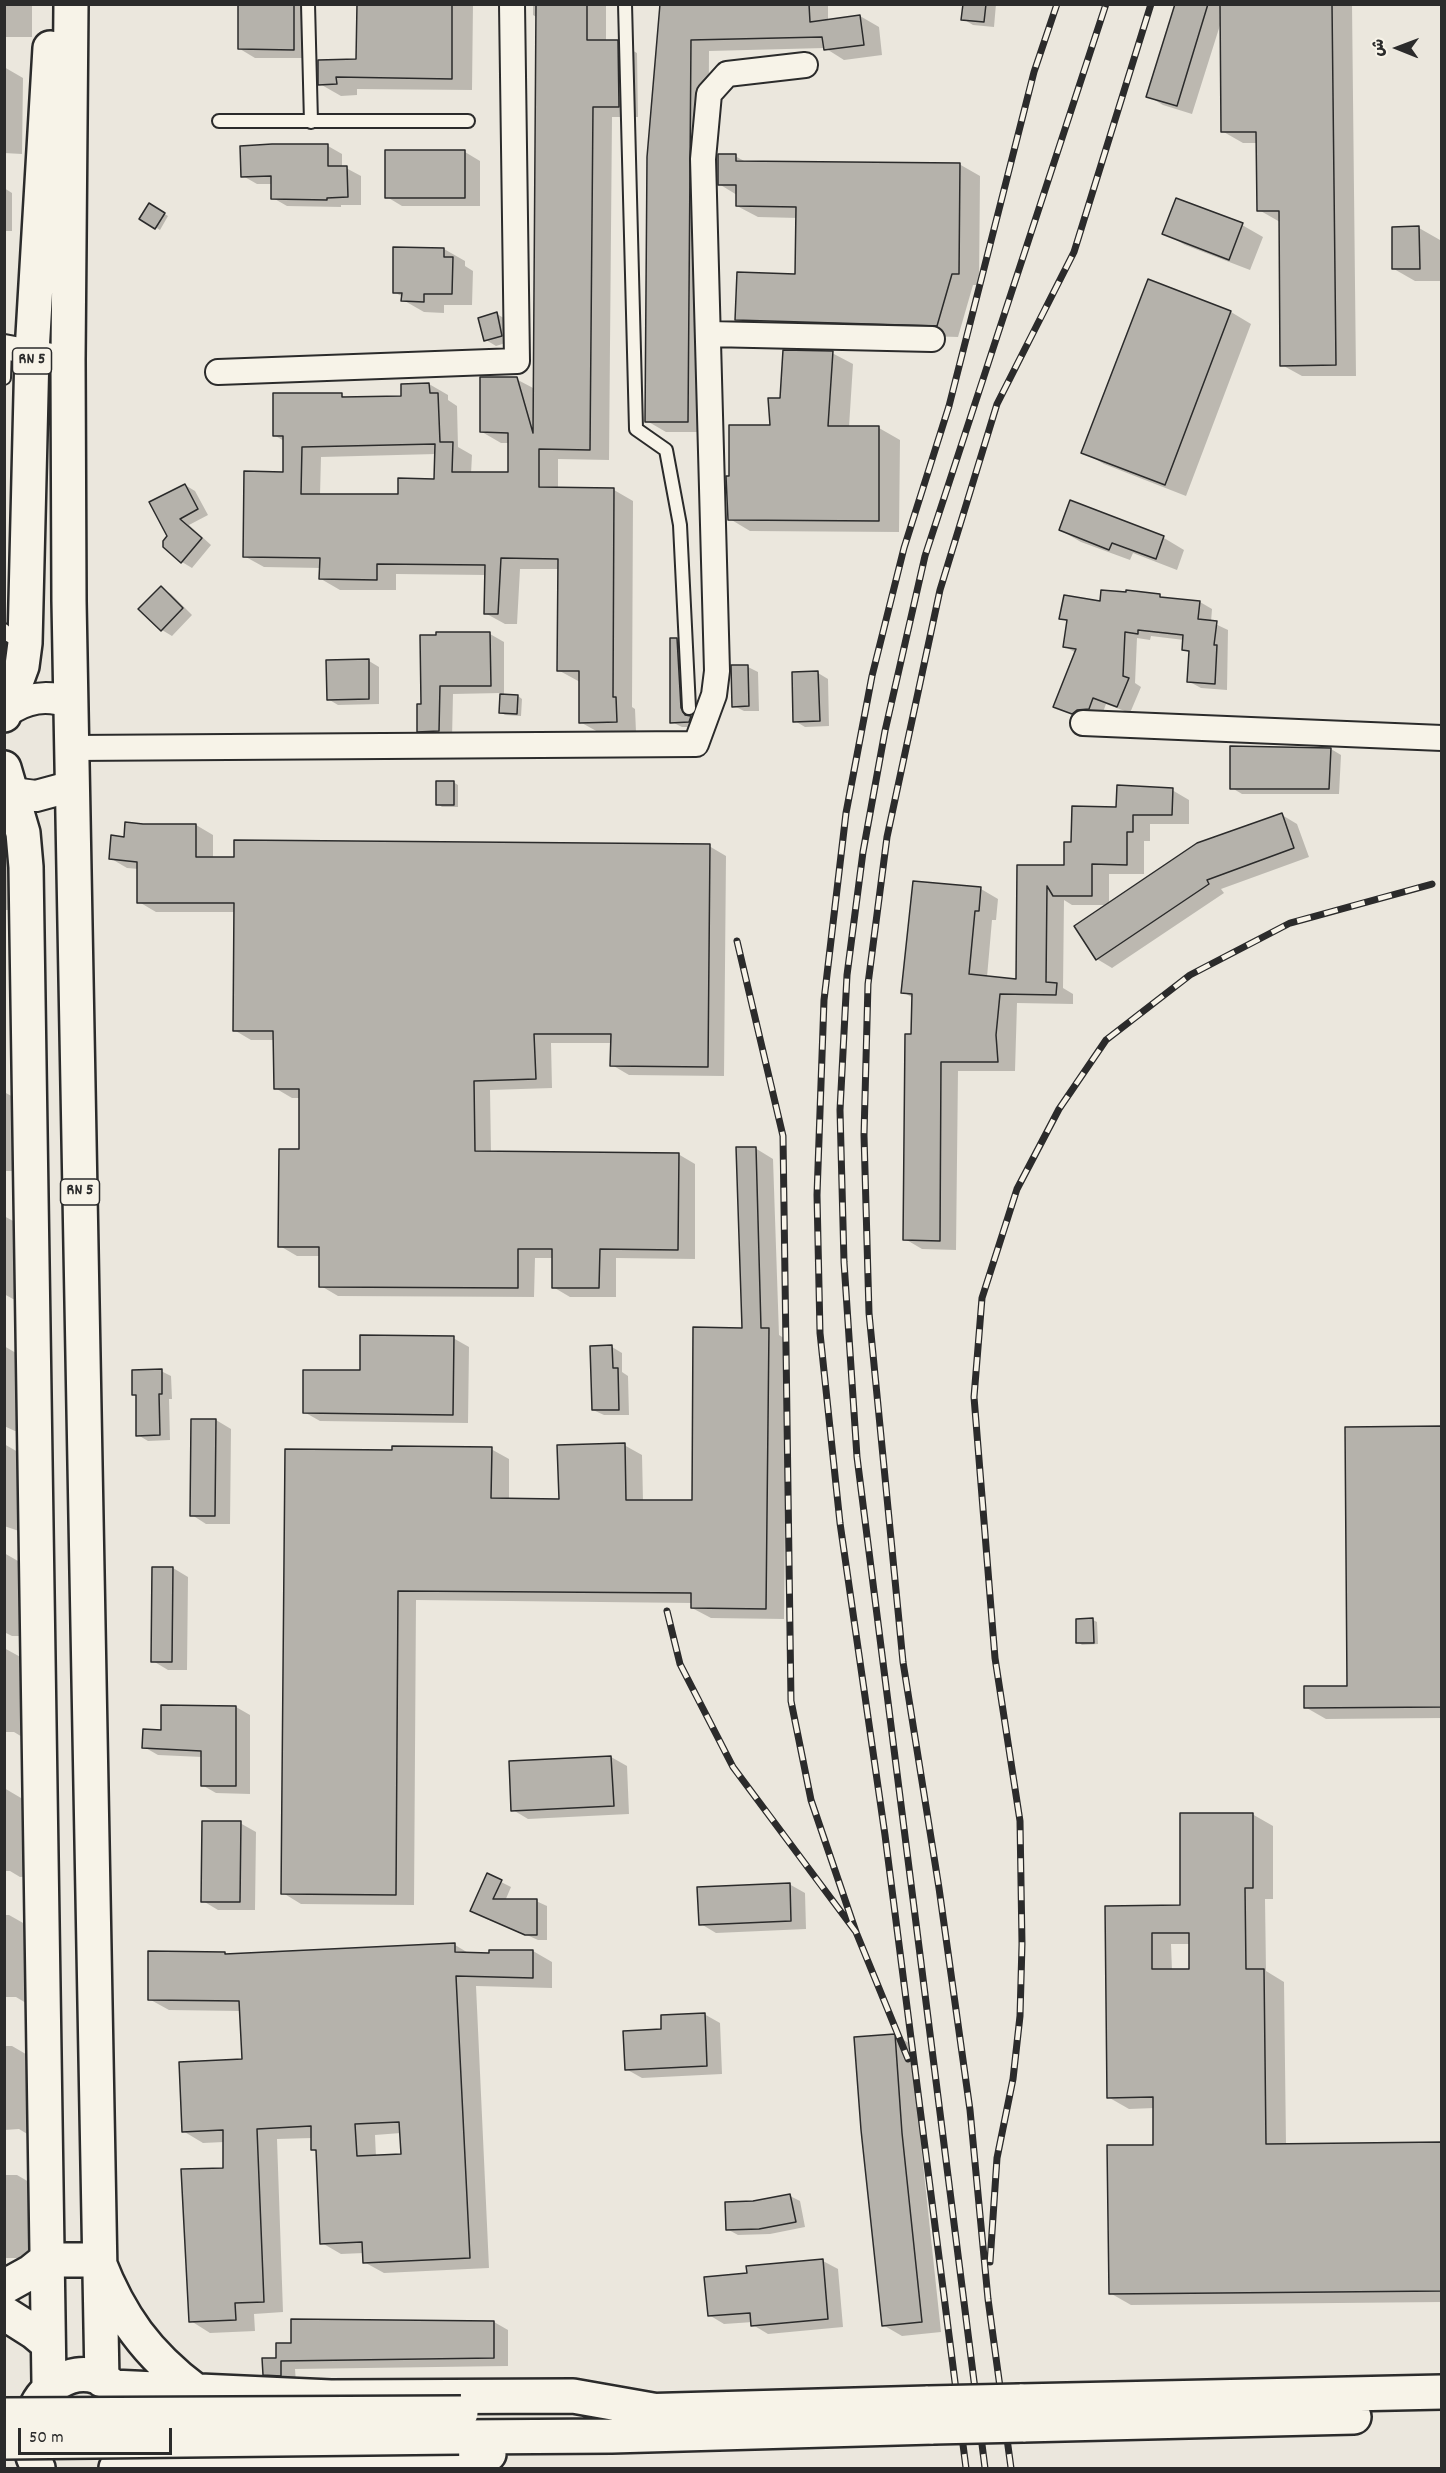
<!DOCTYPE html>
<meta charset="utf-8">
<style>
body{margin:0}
#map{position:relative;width:1446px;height:2473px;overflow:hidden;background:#ebe7dd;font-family:Dekko,"Playpen Sans Arabic",sans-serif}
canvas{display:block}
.frame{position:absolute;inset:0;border:6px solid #2b2b2b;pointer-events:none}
.north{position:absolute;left:1368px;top:18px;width:60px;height:60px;-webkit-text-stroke:4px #f7f3e8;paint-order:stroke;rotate:271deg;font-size:16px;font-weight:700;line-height:24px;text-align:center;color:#2b2b2b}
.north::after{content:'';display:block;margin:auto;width:21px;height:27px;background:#2b2b2b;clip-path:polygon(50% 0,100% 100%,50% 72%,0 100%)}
.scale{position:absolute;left:18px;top:2428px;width:154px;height:27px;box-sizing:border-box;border:3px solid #2b2b2b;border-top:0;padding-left:8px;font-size:18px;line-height:21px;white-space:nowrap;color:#2b2b2b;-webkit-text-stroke:4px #f7f3e8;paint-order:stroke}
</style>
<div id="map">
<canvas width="1446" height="2473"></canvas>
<div class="frame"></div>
<div class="north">ش</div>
<div class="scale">50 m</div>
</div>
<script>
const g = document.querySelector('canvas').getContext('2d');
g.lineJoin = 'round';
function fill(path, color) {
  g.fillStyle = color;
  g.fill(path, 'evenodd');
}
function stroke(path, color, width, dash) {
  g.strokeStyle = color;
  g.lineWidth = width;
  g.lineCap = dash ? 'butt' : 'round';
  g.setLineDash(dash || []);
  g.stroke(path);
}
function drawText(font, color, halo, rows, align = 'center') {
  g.font = font + ' Dekko,sans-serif';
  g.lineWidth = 4.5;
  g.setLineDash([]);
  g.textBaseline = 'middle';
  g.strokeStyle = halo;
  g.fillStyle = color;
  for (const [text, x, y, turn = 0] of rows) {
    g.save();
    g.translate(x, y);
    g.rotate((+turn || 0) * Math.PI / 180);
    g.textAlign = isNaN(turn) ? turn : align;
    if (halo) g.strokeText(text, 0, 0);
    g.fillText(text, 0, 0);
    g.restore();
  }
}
fill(new Path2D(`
 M4,4h28v33h-28z
 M240,4l70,1 -1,53h-54l-15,-9z
 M358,4h115l-1,86 -115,-1v6l-16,1 -21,-12 38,-23z
 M533,4h73v38h11l20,11 1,64h-26l-3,343 -51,-1v30l56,1 19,11 -1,206 3,2 1,23 -36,1 -20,-11v-40l-22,-12 1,-101h-39l-3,55h-12l-20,-11 1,-38 -90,-1v16h-56l-19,-11v-11l-57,-1 -20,-11 41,-83 -1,-32 -10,-6 67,-40 7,3 54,-1 27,-13 19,11v5l9,6 1,41 14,8 -1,19h38v-31h-8l-19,-11 34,-53 19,10 3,-371 -5,-3zM436,454l-1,26 -35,16 -80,-1 1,-38z
 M661,4h167v17l32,-5 19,11 3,28 -38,5 -19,-12 -116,3 -2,381h-41l-19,-11z
 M964,4h32l-2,23 -21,-2 -10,-6z
 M1177,4h175l4,372h-54l-20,-11 -2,-143 -21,-12 -1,-67h-15l-21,-12 -1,-109 -29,92 -29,-9 -15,-9z
 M4,67l19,11 -1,76 -18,-1z
 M328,146l14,8v14h4l15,8v29h-20v2l-54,-1 -14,-8v-14h-16l-14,-8z
 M465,152l15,9v45h-78l-15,-9z
 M735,156l11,6 213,2 21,12 -1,109h-6l-15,52 -200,-6 -21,-12 60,-44 1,-57 -40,-1 -21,-11v-11l-18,-11z
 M4,188l8,5v38h-8z
 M150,205l18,11 -8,14 -19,-12z
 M1242,225l21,12 -13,33 -65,-25 -21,-12z
 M1419,228l21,12v41h-25l-21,-12z
 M395,248l49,1 21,12v5l8,5 -1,34h-28v8l-20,-1 -21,-12v-3l-9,-5z
 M1148,281l83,31 20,12 -65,172 -82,-32 -21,-12z
 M497,314l10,6 5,21 -16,5 -10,-6z
 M832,353l21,11 -4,63 30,1 21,12 -1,92 -149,-1 -20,-12v-42l41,-50 10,-28z
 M185,485l10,6 13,24 -19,10 22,20 -19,23 -10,-6 -14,-26z
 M1071,502l93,36 20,12 -7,20 -44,-17 -3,7 -49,-18 -21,-12z
 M161,588l10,6 21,21 -20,21 -10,-6z
 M1159,595l6,4 35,3 12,7 -1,13 17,8 -1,60 -26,-2 -13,-7 2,-28 -7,-4 1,-9 -33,-4 -1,4 -13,-2 -2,45 6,4 -11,26 -24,-9 -4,11 -17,5 -30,-14 21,-53 -12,-7 4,-24 -7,-4 41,-15z
 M490,634l14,8v54h14l4,3 -1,17 -16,-1 -5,-3 1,-19 -48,1 -1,45h-20l-13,-8 3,-26v-69z
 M677,640l10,6 3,69 11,8 -2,4h-17l-10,-5z
 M369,661l10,6v37l-41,1 -10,-6z
 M748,667l10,5 1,39h-15l-10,-5z
 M818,673l10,6 1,47 -24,1 -10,-6z
 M1331,749l10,6 -2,39h-97l-10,-6z
 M453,782l5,3v22h-16l-4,-3z
 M1172,790l17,10v24h-39v17h-6v33h-35v30l173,-89 15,9 12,33 -88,32 3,4 -112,75 -15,-9 11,-54h-36l-8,-5 -1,88 10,6v10l-56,-1 -2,68h-57l-2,179 -34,-1 -17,-10 8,-241 -10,-6 11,-110 67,7 17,10 -2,21h-4l-5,57 30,3 1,-114 47,1 8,-24 45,-35z
 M196,825l17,10v24l496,-13 17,10 -2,220 -95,-1 -17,-10v-22h-61l1,45 -62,2 1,62 187,2 17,10v95l-79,-1v39h-46l-17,-10v-29h-18l-1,39 -196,-1 -17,-10v-30h-24l-17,-10 20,-95v-53h-8l-17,-10v-48h-24l-17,-10 1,-118h-79l-17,-10v-33l-12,-1 -17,-10 15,-20z
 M4,836l6,3 1,71h-7z
 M4,1092l15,8 1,71h-16z
 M755,1148l18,11 6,176 8,5 -3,279 -73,-1 -19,-10 1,-5 -277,-3 -2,305 -113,-1 -18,-11 110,-441 98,-3 18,10v41h52l63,-55 18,10 1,46 50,1 50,-173z
 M4,1216l22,12 1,71h-14l-9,-5z
 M453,1338l16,9 -1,76 -148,-2 -16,-9 58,-40z
 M4,1346l24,14 1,71h-14l-11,-5z
 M612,1347l10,6v19l6,4 1,39h-25l-11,-5z
 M161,1371l10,5 1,23h-3l1,41 -22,1 -10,-6 -1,-39 -4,-2z
 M192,1420h24l15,9 -1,95h-24l-14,-9z
 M1442,1428v290l-116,1 -21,-12 44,-20z
 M4,1444l28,16 1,71h-14l-15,-5z
 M4,1553l21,12 2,71h-15l-8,-4z
 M173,1568l15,9 -1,93h-19l-15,-9z
 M1093,1620l4,2 1,22 -16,1 -4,-3z
 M4,1648l33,18 -13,72 -10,-6h-10z
 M162,1706l74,1 14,8v79l-34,-1 -14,-8v-28l-44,-2 -14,-8 18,-16z
 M611,1757l16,9 2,48 -101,5 -15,-9z
 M4,1788l29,17 1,71 -14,1 -10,-6h-6z
 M1252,1814l21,12v73h-8l1,72 18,11 2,163 156,-1v158l-311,3 -21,-12 45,-147v-38l-26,1 -21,-12 -1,-190h75zM1171,1944h19v27h-18z
 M240,1823l16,9 -1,78h-37l-15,-9z
 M487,1875l24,12 -6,14h31l11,5v34h-9l-67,-30z
 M789,1884l16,9 1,36 -90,4 -15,-9z
 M4,1915h5l30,17 1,71h-14l-10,-6h-12z
 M455,1945l15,9 63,-3 19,11v26l-76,-2 13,282 -105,5 -20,-11v-9l-23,1 -19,-11 -5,-91 -5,-3v-11l-35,1 6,173 -29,2 1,17 -45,2 -19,-12 34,-152 -1,-27 -21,1 -20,-12 60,-70 -2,-50 -72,-1 -20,-11 76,-46 4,3zM401,2133l1,22 -26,2 -1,-22z
 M704,2014l16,9 2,51 -80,4 -16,-9 37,-39z
 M895,2035l19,11 7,99 20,187 -39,4 -19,-11z
 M4,2046h8l31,18 -14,71 -10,-6 -15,1z
 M4,2175h13l31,18 1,71 -24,-6h-21z
 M790,2196l10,5 5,26 -35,7 -32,1 -11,-6 26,-26z
 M823,2261l15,8 5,58 -75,7 -15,-9v-3l-29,2 -15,-9 40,-40z
 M494,2322l14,8v36l-213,3 1,14h-17l-15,-9 13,-15z`), '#0003');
const building = new Path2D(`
 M238,4h56v46l-56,-1z
 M357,4h95v75l-116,-2 1,7 -19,1v-25l38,-1z
 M536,4h51v36h31l1,67h-26l-3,343 -51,-1v38l75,1 -1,209h3l1,25 -38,1v-52h-22l1,-112 -57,-1 -3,56h-14l1,-49 -108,-1v16l-58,-1 1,-21 -77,-1 1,-86 39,1v-36h-10v-43h69v4l59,-1v-12l28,-1 1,10h8l2,49h13l-1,30h56v-39l-28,-1v-55h37l16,56zM435,444l-1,35 -36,-1v16h-97l1,-47z
 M660,4h149l1,18 50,-7 4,30 -40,5 -2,-13 -131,3 -3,382h-43l2,-265z
 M963,4h23l-2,18 -23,-2z
 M1175,4h33l-31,102 -31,-9z
 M1220,4h112l4,361 -56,1 -1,-155h-22l-1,-79h-35z
 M272,144h56v22h19l1,31 -21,1v2l-56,-1v-23l-30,1 -1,-31z
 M385,150h80v48h-80z
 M718,154h18v7l224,2 -1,111h-7l-15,52 -202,-6 2,-48 58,2 1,-67 -60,-1v-21h-18z
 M1176,198l67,25 -14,37 -67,-26z
 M149,203l16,10 -10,16 -16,-10z
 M1419,226l1,43h-28v-42z
 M393,247l51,1v9h9l-1,37h-28v8l-23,-1 1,-8h-9z
 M1148,279l83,32 -66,174 -84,-32z
 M497,312l5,24 -18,5 -6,-23z
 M783,350l50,1 -5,75h51v95l-151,-1 -2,-44h3v-51h41l-2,-27h12z
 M185,484l13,25 -18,10 22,19 -21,25 -18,-16v-6l4,-5 -18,-34z
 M1070,500l94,36 -8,23 -44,-16 -3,7 -50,-20z
 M161,586l22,22 -22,23 -23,-22z
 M1101,590l25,2v-2l34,4v3l40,4 -2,18 19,2 -3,24h3l-2,39 -28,-2 2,-31 -7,-1 1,-15 -45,-5v4l-13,-2 -2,44 6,2 -12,29 -24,-9 -4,11 -12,1 -5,4 -19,-7 23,-58 -13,-2 4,-27 -8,-1 5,-24 36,6z
 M436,632h54l1,54h-51l-1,45 -22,1v-28h4l-1,-69h16z
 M670,638h7l4,70 4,7 6,1 -2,6 -19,1z
 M369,659v40l-42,1 -1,-40z
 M731,665h17l1,41 -17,1z
 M818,671l2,50 -27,1 -1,-50z
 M500,694l18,1 -1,19 -18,-1z
 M1230,746l101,2 -2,41h-99z
 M436,781h18v24h-18z
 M1117,785l56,3 -1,27h-39v17h-6v33l-35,-1v32h-39l-6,-10 -1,96 11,1 -1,12 -56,-1 -4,41 2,27h-57l-1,179 -37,-1 2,-206h6l1,-40 -11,-1 12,-112 68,6 -2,24h-4l-6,63 47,5 1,-114h47v-23h7l1,-36 44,1z
 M1282,813l12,35 -87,32 2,4 -113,76 -22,-34 123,-83z
 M125,822l18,2h53v33h38v-17l476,4 -2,223 -98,-1 1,-32h-77l2,45 -62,2 1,70 204,2 -1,97 -78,-1 -1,39h-47v-39h-34v39l-199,-1v-40h-41l1,-98h20v-60h-25l-1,-58h-40l1,-128h-97v-41l-28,-3 2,-24 13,2z
 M736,1147h20l5,181h8l-3,281 -75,-1v-15l-293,-2 -2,304 -115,-1 4,-445 107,1v-4l100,1 -1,51 68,1 -2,-54 68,-2 1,57h66l1,-173 49,1z
 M360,1335l94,1 -1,79 -150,-2v-43h57z
 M612,1345l1,23h5l1,42h-27l-2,-64z
 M162,1369v25h-3l1,41 -24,1v-41h-4v-25z
 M191,1419h25l-1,97h-25z
 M1442,1426v281l-138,1v-22h43l-2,-259z
 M152,1567h21l-1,95h-21z
 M1093,1618l1,25h-18v-24z
 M161,1705l75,1v80h-35v-35l-59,-3 1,-19 18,1z
 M611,1756l3,50 -103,5 -2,-50z
 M1180,1813h73v75h-8l1,81h18l2,175 176,-2v149l-333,3 -2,-149h46v-48l-46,1 -2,-192 75,-1zM1152,1933h37v36h-37z
 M202,1821h39l-1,81h-39z
 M487,1873l15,7 -9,19h44v36h-12l-55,-24z
 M790,1883l1,38 -92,4 -2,-38z
 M455,1943v9l34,1v-3h44v28l-77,-2 14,282 -107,5 -1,-21 -42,2 -4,-94h-5v-24l-54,3 7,173 -29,1 1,17 -47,2 -8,-153 42,-1v-38l-41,2 -3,-70 63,-3 -3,-58 -91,-1v-49l77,1v2zM399,2122l2,32 -44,2 -2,-32z
 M705,2013l2,53 -82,4 -2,-39 38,-2v-14z
 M895,2034l7,99 20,189 -40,4 -21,-196 -7,-93z
 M790,2194l6,28 -37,7 -33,1 -1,-28 28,-1z
 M823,2259l5,60 -77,7 -1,-13 -42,3 -4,-39 43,-4 -1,-7z
 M291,2319l203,2v37l-213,3v15l-18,-1 -1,-17h14v-15h15z`);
fill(building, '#b5b2ab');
stroke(building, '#2b2b2b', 1.5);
const service = new Path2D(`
 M308,4l3,118
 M625,4l11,425 30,21 14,75 9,183
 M219,121h249
 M4,378l1,-31
 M4,630l4,5 14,8`);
const minor = new Path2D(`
 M709,334l223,5
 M4,347l64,12
 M218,372l299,-11 -5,-357
 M1083,723l359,15
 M72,748l624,-4 18,-49 3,-24 -14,-512 6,-65 18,-20 78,-9`);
const tertiary = new Path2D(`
 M4,713c22,-16 43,-19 67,-10
 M4,792l32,4 37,-10`);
const trunk = new Path2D(`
 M71,4l-3,355 1,242 33,1779
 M4,715l18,-49 3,-23 7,-291 18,-304
 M4,768l19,65 3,34 23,1515
 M4,2287l27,-15 15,-12h52c22,57 49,94 98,131
 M4,2313l30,19 13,11
 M112,2387l219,10 242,-1 85,15
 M1020,2401l422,-9
 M637,2411l291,-8
 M1023,2425l331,-8
 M459,2437l153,-1 321,-9
 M38,2468c-38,-73 61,-137 91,-55 8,20 0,40 -13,55
 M136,2468l35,-5 61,-4
 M210,2468l30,-9 249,-5`);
stroke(service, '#2b2b2b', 16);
stroke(minor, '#2b2b2b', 28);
stroke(tertiary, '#2b2b2b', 34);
stroke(trunk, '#2b2b2b', 38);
stroke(service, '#f7f3e8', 12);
stroke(minor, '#f7f3e8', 24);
stroke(tertiary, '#f7f3e8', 30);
stroke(trunk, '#f7f3e8', 33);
const rail = new Path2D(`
 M737,941l46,195 8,565 20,99 45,132
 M667,1611l13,53 53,103 123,165 52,127
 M990,2262l7,-104 16,-79 7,-63 2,-72 -2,-123 -25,-163 -21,-261 8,-99 35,-109 42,-80 47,-69 84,-65 100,-52 142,-39
 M966,2468l-81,-633 -45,-312 -20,-190 -3,-138 7,-195 22,-187 26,-137 32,-128 45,-142 85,-334 23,-68
 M985,2468l-128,-1011 -13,-195 -4,-152 7,-135 16,-123 22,-121 40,-175 181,-552
 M1011,2468l-23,-169 -18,-189 -31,-222 -36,-226 -34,-349 -5,-178 4,-151 19,-147 53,-247 57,-186 77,-152 77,-248`);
stroke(rail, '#2b2b2b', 7);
stroke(rail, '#f7f3e8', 4.5, [14]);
const trunkBridge = new Path2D(`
 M928,2403l92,-2
 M4,2415l457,-2
 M933,2427l90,-2
 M4,2442l455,-5`);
stroke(trunkBridge, '#2b2b2b', 38, []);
stroke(trunkBridge, '#f7f3e8', 33);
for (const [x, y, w] of [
 [32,361,39],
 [80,1192,39]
]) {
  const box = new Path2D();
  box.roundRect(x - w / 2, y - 13, w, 26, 4.5);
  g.fillStyle = '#f7f3e8';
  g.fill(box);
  stroke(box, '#2b2b2b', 1.5);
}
drawText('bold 16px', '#2b2b2b', null, [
 ["RN 5",32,361],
 ["RN 5",80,1192]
]);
</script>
